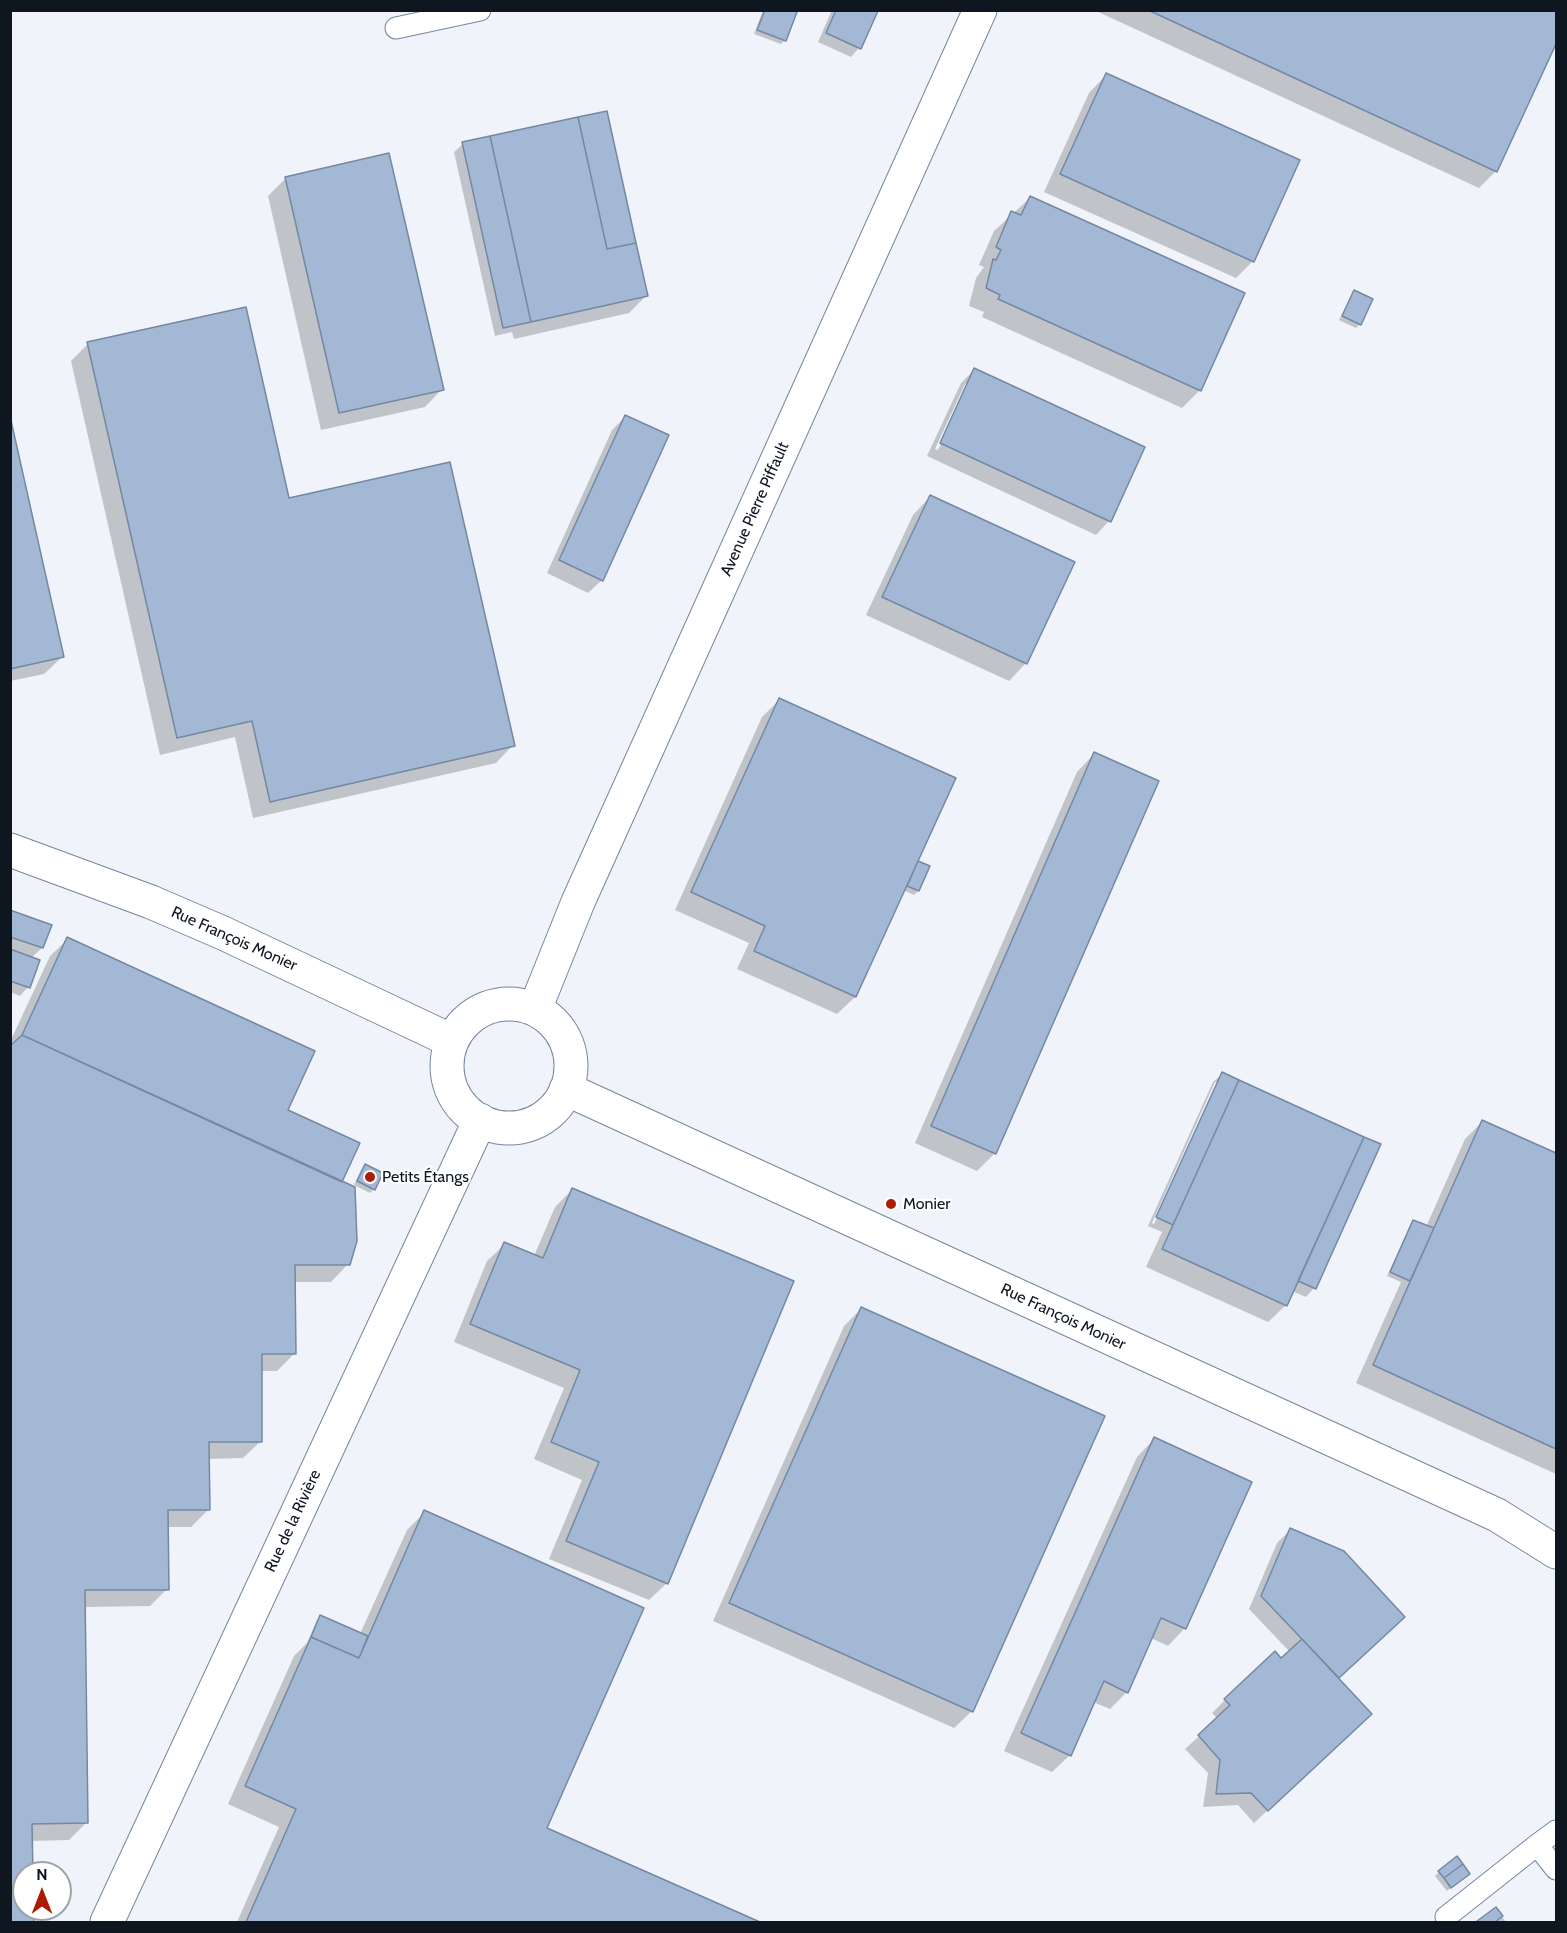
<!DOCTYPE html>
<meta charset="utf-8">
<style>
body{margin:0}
#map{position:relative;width:1567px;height:1933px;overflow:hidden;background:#f0f4fa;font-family:Cabin,sans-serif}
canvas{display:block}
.frame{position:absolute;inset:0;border:12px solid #0e1620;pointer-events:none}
.north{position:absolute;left:12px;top:1861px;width:60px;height:60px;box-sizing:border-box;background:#fff;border:2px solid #9fa2a6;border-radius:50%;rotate:0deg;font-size:16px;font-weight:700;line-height:24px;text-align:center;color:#0e1620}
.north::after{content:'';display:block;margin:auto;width:21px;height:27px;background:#ab1c01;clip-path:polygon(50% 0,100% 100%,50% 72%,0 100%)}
</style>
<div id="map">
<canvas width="1567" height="1933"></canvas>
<div class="frame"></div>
<div class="north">N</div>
</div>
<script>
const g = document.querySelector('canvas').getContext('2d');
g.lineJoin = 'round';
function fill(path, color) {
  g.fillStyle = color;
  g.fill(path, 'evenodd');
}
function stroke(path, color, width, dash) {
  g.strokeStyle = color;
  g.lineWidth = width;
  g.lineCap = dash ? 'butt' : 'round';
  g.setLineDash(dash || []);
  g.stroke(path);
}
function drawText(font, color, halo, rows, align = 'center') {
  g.font = font + ' Cabin,sans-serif';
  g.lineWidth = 4.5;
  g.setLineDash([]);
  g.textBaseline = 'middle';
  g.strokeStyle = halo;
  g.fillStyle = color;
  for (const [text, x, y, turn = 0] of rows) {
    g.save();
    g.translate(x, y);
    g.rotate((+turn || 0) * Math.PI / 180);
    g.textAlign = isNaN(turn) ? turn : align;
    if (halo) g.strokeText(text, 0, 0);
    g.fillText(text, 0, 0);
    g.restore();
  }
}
fill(new Path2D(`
 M763,10h26l-4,30 -4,4 -27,-10z
 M832,10h45l-18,38 -8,9 -33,-15z
 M1094,10h462v30l-60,131 -17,17z
 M1106,75l147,186 -17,17 -192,-86 45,-99z
 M463,144l183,152 -17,17 -115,26 -2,-7 -17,4 -41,-184z
 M286,178l156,211 -17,18 -104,23 -53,-234z
 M1031,197l169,193 -18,18 -200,-91 2,-5 -15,-6 7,-28 8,-11 -5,-2 15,-34z
 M1354,292l6,32 -4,4 -17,-8 12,-24z
 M88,344l200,156 225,245 -17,18 -243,55 -18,-81 -75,18 -89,-394z
 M974,370l169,78 -34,73 -13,14 -169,-79 34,-73zM965,384h4l-31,66 -3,-1z
 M625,417l-23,163 -14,13 -41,-20 65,-143z
 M10,423l52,234 -18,17 -34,7z
 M930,497l96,166 -17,18 -143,-66 47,-100z
 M779,700l134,167 6,-4 9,4 -10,24 -4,4 -11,-5 -48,107 -18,17 -100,-45 12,-26 -74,-33 87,-193z
 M1094,754l-99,399 -18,18 -62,-28 162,-371z
 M10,912l32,36 -11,10 -3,29 -8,9 -10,-4z
 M68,939l218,172 54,72 8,81 -17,18h-37l1,71 -18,18h-17l1,70 -18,17 -35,1v51l-17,17h-24v62l-17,17 -66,1 2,216 -17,17 -38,1v32h-7v36h8v13h-22v-880l40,-86z
 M1222,1074l92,214 -8,9 -14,-6 -6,14 -18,17 -122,-55 16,-35 -14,-6 65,-144zM1215,1082h4l-65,142 -2,-1z
 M1482,1122l74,33v319l-200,-91 45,-101 -14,-6 23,-50 4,-4 12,5 39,-88z
 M365,1166l9,23 -4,4 -16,-8 7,-15z
 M572,1190l95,393 -18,17 -100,-41 33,-79 -48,-21 30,-71 -110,-46 33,-81 18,-17 29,12 21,-49z
 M862,1308l110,403 -18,17 -241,-107 131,-295z
 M1154,1439l31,189 -17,18 -17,-8 -24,54 -17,17 -17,-7 -23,53 -18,17 -48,-21 133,-294z
 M425,1512l120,317 211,93h-519l42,-95 -51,-23 66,-148 13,-13 10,-23 4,-3 39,17 47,-104z
 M1290,1530l100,100 -52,49 19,48 -103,96 -16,-18 -35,2 5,-34 -23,-24 33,-30 -6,-6 13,-13 65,-48 -41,-43 28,-66z
 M1439,1872l26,5 -18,14 -12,-15z
 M1496,1909l10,13h-29h1z`), '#0003');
const building = new Path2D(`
 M765,10h28l4,2 -11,29 -29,-11z
 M836,10l42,1 -17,38 -35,-16z
 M1148,10h408v34l-59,128z
 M1106,73l194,87 -46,102 -194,-88z
 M607,111l29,132 -29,6 -29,-132z
 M578,117l29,132 29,-6 12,53 -117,26 -41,-186z
 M490,136l41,186 -28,6 -41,-186z
 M389,153l55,237 -105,23 -54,-236z
 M1030,196l215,97 -44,98 -203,-92 2,-4 -14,-7 7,-29 3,1 5,-10 -5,-3 15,-36 10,4z
 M1354,290l19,9 -12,26 -19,-9z
 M246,307l43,191 161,-36 65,284 -245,56 -18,-81 -75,17 -90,-396z
 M974,368l171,79 -34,75 -171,-79z
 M625,415l44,20 -66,146 -44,-21z
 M10,416l54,241 -54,12z
 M930,495l145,67 -48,102 -145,-67z
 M779,698l177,80 -100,219 -102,-46 11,-25 -74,-34z
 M1094,752l65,29 -163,373 -65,-28z
 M918,861l12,5 -11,25 -12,-5z
 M10,910l42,15 -9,23 -33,-11z
 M67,937l248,114 -27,59 72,33 -18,39 -320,-147z
 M10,949l30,11 -10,28 -20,-7z
 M22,1035l333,152 2,54 -7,24h-55l1,89h-34v88h-53l1,68h-42l1,80h-84l3,233 -56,1 1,49h-9v36h9l1,13h-24v-876z
 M1222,1072l17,8 -66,145 -17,-8z
 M1239,1080l125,57 -77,169 -125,-57z
 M1482,1120l74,33v296l-183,-84z
 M1364,1137l17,7 -65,145 -18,-8z
 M365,1164l18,9 -8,17 -18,-9z
 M572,1188l222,93 -126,303 -102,-43 33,-79 -48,-20 29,-72 -110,-46 34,-82 39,16z
 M1413,1220l21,8 -24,53 -20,-9z
 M861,1307l244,109 -132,296 -244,-109z
 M1154,1437l98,45 -66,147 -25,-11 -33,75 -24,-12 -33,75 -50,-23z
 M424,1510l220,98 -97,220 213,94h-514l50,-113 -51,-23 66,-149 48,21z
 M1290,1528l54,23 61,66 -66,61 -78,-82z
 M320,1615l48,21 -9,22 -48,-21z
 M1302,1639l70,75 -104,97 -17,-18 -35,1 4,-34 -22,-25 32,-30 -6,-6 51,-48 6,7z
 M1457,1856l6,8 -19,14 -6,-7z
 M1463,1864l7,10 -19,14 -7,-10z
 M1496,1907l7,9 -8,6h-17l-1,-1z`);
fill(building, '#a3b8d4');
stroke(building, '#7488a3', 1.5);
const lane = new Path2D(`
 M396,28l84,-18
 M1556,1831l-19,14 19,24
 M1446,1917l91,-72`);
const street = new Path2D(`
 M10,850l141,52 72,31 229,108
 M447 1066a62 62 0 1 1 124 0a62 62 0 1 1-124 0Z
 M535,1009l43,-107 402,-892
 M566,1089l931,426 59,37
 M107,1922l373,-802`);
stroke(lane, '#7387a2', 23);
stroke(street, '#7387a2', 35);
stroke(lane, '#fff', 21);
stroke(street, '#fff', 33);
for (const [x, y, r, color] of [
 [370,1177,6,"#ab1c01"],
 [891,1204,6,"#ab1c01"]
]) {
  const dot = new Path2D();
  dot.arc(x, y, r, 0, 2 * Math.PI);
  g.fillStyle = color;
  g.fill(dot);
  stroke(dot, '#fff', 2);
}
drawText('16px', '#0e1620', '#fff', [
 ["Avenue Pierre Piffault",755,509,-66],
 ["Rue François Monier",234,939,24],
 ["Rue François Monier",1063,1317,25],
 ["Rue de la Rivière",293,1521,-65]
]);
drawText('16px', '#0e1620', '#fff', [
 ["Petits Étangs",382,1177],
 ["Monier",903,1204]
], 'left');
</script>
